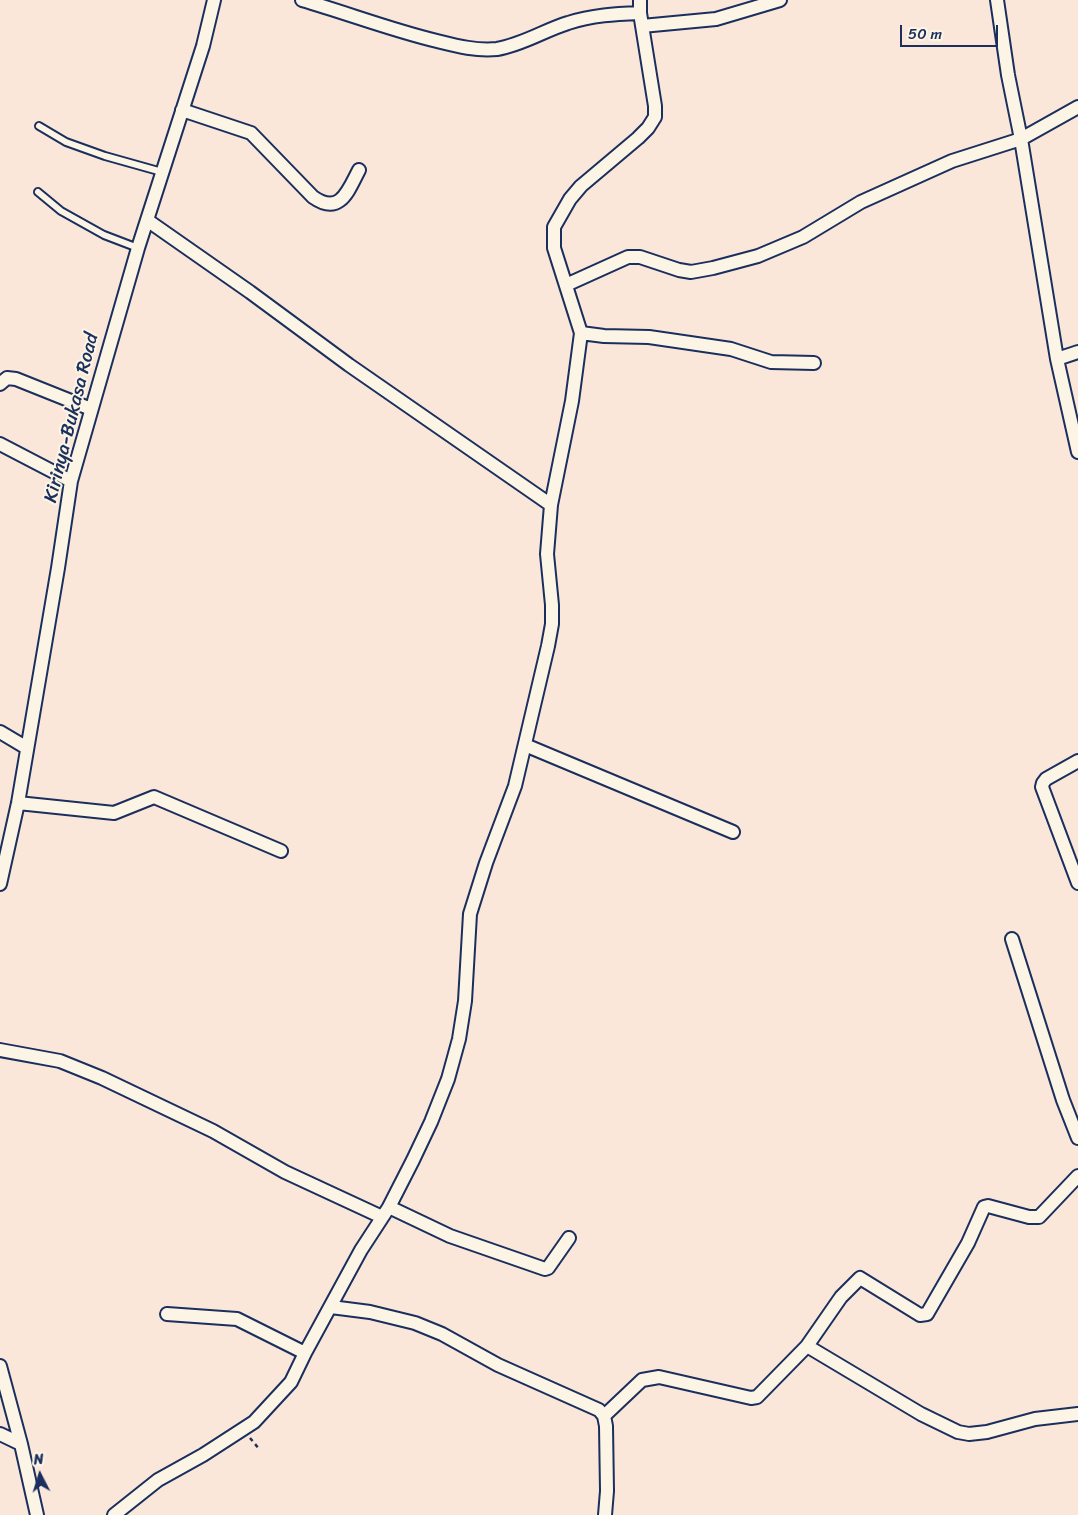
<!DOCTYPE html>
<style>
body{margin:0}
#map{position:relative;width:1078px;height:1515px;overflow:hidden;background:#fbe7da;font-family:Sriracha,sans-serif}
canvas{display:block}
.north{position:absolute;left:15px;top:1450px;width:50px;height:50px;-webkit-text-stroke:4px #fcf5e5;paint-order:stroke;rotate:355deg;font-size:14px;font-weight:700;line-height:20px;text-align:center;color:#1b2f5e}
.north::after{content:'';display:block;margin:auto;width:18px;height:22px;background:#1b2f5e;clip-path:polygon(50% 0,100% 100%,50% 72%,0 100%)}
.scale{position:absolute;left:900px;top:25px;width:98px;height:22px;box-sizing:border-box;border:2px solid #1b2f5e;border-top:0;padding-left:6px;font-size:15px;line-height:18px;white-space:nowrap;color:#1b2f5e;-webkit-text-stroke:4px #fcf5e5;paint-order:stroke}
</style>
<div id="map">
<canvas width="1078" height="1515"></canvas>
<div class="north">N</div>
<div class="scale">50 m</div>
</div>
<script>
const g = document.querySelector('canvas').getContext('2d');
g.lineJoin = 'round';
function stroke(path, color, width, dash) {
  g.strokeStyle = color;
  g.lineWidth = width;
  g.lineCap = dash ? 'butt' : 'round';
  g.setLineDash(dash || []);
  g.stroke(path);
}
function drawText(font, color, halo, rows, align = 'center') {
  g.font = font + ' Sriracha,sans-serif';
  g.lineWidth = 4;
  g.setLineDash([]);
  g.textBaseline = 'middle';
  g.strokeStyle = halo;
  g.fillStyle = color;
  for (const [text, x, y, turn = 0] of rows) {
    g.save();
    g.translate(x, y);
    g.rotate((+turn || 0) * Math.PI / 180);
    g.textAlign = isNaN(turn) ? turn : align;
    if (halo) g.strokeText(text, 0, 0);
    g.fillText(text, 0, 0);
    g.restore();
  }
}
const service = new Path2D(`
 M39,126l27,16 39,14 57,16
 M38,192l23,19 43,24 34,13`);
const minor = new Path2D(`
 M302,0c45,13 89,30 135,41 20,5 39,10 60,8 25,-4 48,-19 71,-26 24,-8 48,-9 72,-10
 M997,0l11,75 13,64 36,220 21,93
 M642,26l74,-7 64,-19
 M182,110l69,23 62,64c27,19 35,-6 46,-27
 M147,220l103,72 99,73 202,140
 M566,285l62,-28h12l39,13 12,2 22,-4 45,-12 45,-19 58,-35 91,-41 69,-22 57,-32
 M581,333l23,3 45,1 82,12 40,13 43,1
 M1057,359l21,-7
 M0,384l7,-6 9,1 75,30
 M0,444l71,37
 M0,732l27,16
 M525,745l208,87
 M1078,761l-32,18 -3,4 -1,4 36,96
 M18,803l96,10 40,-16 127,54
 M0,884l18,-81 40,-235 13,-87 67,-233 65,-202 11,-46
 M1012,939l51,161 15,38
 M0,1050l60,11 42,17 111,53 72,41 97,45
 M389,1207l61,29 95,33 3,-1 21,-30
 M331,1307l39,5 45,11 27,11 56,31 101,45 5,6 2,10 1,65 -2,24
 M167,1314l70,5 68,34
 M807,1346l114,68 37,18 11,2 18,-2 48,-13 43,-5
 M0,1366l21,78 16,71
 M604,1416l38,-36 17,-3 92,21 6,-1 50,-51 34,-49 19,-19 60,37 7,-1 41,-71 16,-36 4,-1 41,11h10l39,-41
 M0,1434l21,10
 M114,1515l44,-35 45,-25 51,-33 37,-40 14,-29 56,-103 28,-43 24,-47 18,-38 17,-43 11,-40 6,-38 5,-87 16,-51 29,-77 33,-140 4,-22v-19l-5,-51 4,-49 21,-104 9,-68 -27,-85v-21l16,-28 11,-13 57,-48 10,-10 7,-11v-11l-15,-93v-13`);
stroke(service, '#1b2f5e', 10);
stroke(minor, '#1b2f5e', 16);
stroke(new Path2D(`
 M250,1438l10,12`), '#1b2f5e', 2.5, [4, 4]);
stroke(service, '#fcf5e5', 6);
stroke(minor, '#fcf5e5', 12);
drawText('19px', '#1b2f5e', '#fcf5e5', [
 ["Kirinya-Bukasa Road",72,418,-76]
]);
</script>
